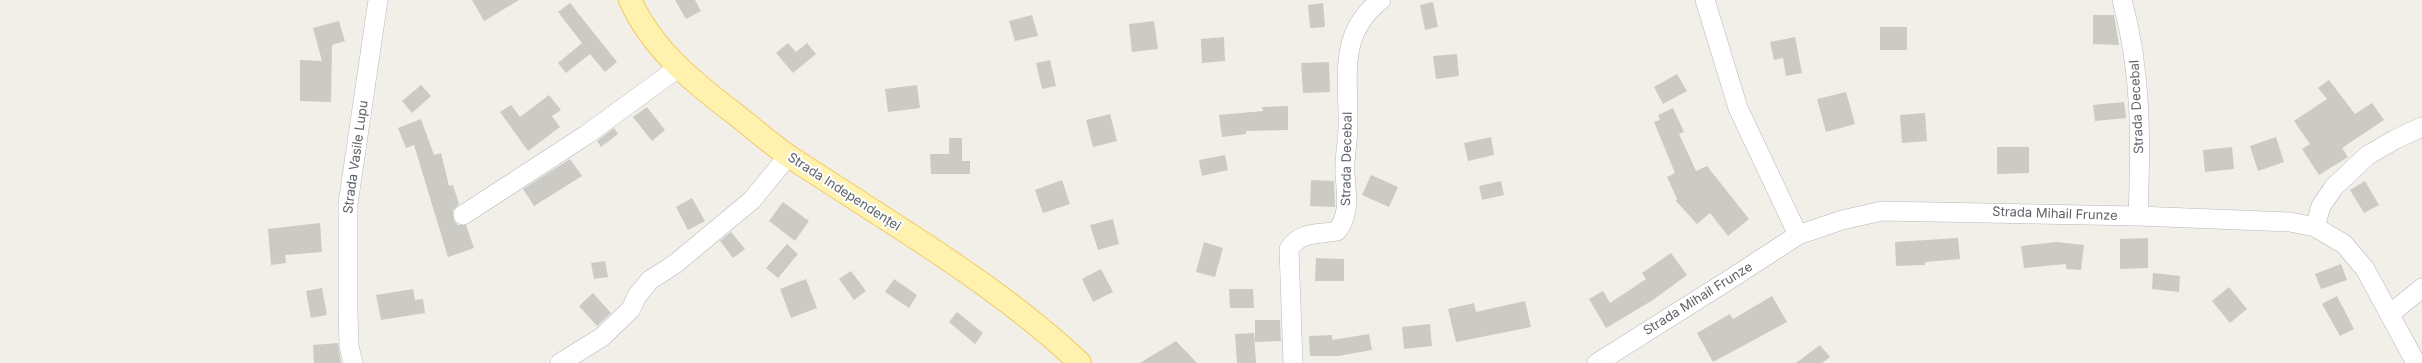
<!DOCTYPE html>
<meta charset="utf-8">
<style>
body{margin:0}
canvas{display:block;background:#f1efe8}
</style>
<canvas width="2422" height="363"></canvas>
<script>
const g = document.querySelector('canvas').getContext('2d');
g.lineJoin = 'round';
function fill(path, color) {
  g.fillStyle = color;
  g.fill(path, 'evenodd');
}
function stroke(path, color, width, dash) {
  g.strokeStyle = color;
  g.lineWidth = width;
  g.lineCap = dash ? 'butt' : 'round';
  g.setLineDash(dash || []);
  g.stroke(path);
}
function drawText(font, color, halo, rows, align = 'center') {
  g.font = font + ' Inter,sans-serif';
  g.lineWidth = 4;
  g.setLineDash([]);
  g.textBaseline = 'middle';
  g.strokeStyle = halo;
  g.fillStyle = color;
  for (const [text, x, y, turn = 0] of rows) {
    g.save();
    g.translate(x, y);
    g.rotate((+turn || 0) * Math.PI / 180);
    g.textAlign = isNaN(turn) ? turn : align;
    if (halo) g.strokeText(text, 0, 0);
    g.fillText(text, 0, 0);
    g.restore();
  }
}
fill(new Path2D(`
 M472,0h47l-35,21z
 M675,0h20l6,11 -15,8z
 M1433,2l5,25 -13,3 -5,-25z
 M570,3l47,59 -12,10 -15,-18 -24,19 -8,-10 24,-20 -24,-31z
 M1323,3l2,24 -15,1 -2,-23z
 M1032,15l6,21 -23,5 -6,-20z
 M2093,15h21l5,30 -26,-1z
 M339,21l6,20 -13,4 -1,57 -31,-1v-41l22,1 -9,-33z
 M1154,21l4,28 -26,3 -3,-28z
 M1880,27h27v23h-27z
 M1224,37l1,24 -23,2 -1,-24z
 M1795,37l7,36 -16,3 -3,-18 -9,2 -4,-18z
 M788,43l8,9 11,-9 9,11 -23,19 -17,-20z
 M1457,54l2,22 -23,3 -3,-23z
 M1050,60l6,26 -14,3 -6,-26z
 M1329,62l1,30 -27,1 -2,-30z
 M1677,74l10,17 -24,13 -9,-17z
 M2329,80l26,34 17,-11 12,17 -42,28 6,9 -29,18 -17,-26 8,-5 -16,-23 33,-22 -9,-11z
 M421,85l10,11 -19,17 -10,-12z
 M917,85l3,23 -32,4 -3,-23z
 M1846,92l9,32 -29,8 -9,-33z
 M549,95l12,15 -9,6 8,11 -32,24 -28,-39 11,-7 9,12z
 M2124,102l2,16 -31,3 -2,-16z
 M1288,106v24l-42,1v3l-24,3 -3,-22 44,-4 -1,-4z
 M647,107l18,23 -13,11 -19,-24z
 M1673,108l11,24 -5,2 17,37 11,-5 42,53 -21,17 -18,-23 -13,11 -21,-23 1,-2 -10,-22 8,-4 -21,-51 6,-2 -2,-5z
 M1925,113l2,28 -25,2 -2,-28z
 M1110,114l7,27 -24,6 -7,-27z
 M421,119l13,36 7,-2 8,33 4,-1 6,19 -6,6 1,11 4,4h8l8,23 -26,9 -34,-112 -8,3 -8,-20z
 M614,128l4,6 -17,13 -4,-6z
 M1491,137l3,18 -26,6 -4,-18z
 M2276,137l8,25 -26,9 -8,-25z
 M949,138h13v23h8v13h-39l-1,-20h19z
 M1997,147h32v26l-32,1z
 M2232,147l2,22 -29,3 -2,-22z
 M1225,155l3,15 -26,6 -3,-16z
 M570,159l12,17 -48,30 -11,-17z
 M1371,175l27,12 -9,20 -27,-12z
 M1062,180l8,24 -27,9 -8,-23z
 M1311,180l23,1 1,26 -25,-1z
 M1501,181l3,14 -22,5 -3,-14z
 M2365,181l14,24 -15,8 -14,-23z
 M692,198l13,23 -17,9 -12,-23z
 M783,202l26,19 -14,20 -26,-20z
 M1113,219l6,25 -21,6 -8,-25z
 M320,223l2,29 -37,3 1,8 -15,2 -3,-36z
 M731,232l14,17 -12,9 -13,-17z
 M1958,238l2,21 -35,3v3l-29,1 -1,-24z
 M2148,238v30l-28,1v-30z
 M1204,242l19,6 -8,29 -19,-5z
 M2056,242l28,3 -3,25 -15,-1v-5l-42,4 -3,-22z
 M787,244l11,10 -20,24 -12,-10z
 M1671,253l16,22 -34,25 -47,28 -17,-29 14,-8 7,12 36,-24 -4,-6z
 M1316,258l28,1v22h-29z
 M605,261l3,16 -14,2 -3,-16z
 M2341,264l6,16 -26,9 -6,-15z
 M1101,269l12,23 -20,10 -11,-23z
 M851,271l15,20 -12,9 -15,-21z
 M2153,273l27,3 -1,16 -27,-3z
 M806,279l11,29 -26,10 -11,-29z
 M894,279l23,16 -8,13 -24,-16z
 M2229,287l18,22 -17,14 -18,-22z
 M322,288l5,27 -16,3 -5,-27z
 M413,289l2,11 8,-1 2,14 -44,7 -5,-25z
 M1229,289h24l1,19h-24z
 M593,293l18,20 -14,13 -18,-20z
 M1772,296l15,26 -74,40 -16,-29 33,-19 3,5z
 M2337,296l17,33 -14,7 -18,-32z
 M1525,301l6,26 -75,15 -8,-33 26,-6 2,9z
 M957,312l26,21 -8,11 -26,-22z
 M1255,320h25l1,21 -26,1z
 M1430,324l2,22 -28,3 -2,-22z
 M1254,333l2,30h-19l-2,-29z
 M1369,334l3,16 -34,6h-28l-1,-20 23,-1v5z
 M1176,341l21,22h-57z
 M338,343l3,20h-27l-1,-18z
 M1820,345l10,12 -8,6h-26z`), '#cccac5');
const minor = new Path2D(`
 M1705,0l33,108 60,127
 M2122,0c20,72 19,143 16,216
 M463,215l123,-80 92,-67
 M2315,227l6,-21 13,-19 34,-32 28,-16 26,-12
 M2390,314l32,-26
 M353,363l-4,-17 -1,-34v-108l30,-204
 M560,363l42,-26 29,-28 6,-13 13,-16 25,-16 77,-64 36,-44
 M1293,363l-4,-114c12,-18 28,-14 48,-18 14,-18 9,-37 8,-58 -1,-16 3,-31 3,-46 1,-50 -11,-93 33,-127
 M1597,363l135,-85 66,-43 44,-15 40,-9 256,5 152,6 25,5 29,17 21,25 51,94`);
const major = new Path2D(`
 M630,0c22,49 63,82 105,114 18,14 36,30 55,43 32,21 64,41 96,62 67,43 136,89 194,144`);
stroke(minor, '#b5b8bc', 20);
stroke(major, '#f2c960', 24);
stroke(minor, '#fff', 19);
stroke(major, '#fff2af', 22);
drawText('13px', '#5f6368', '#fff', [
 ["Strada Decebal",2137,107,-93],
 ["Strada Vasile Lupu",356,157,-82],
 ["Strada Decebal",1347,159,-89],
 ["Strada Independenței",844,192,33],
 ["Strada Mihail Frunze",2055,214,2],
 ["Strada Mihail Frunze",1698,299,-32]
]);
</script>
